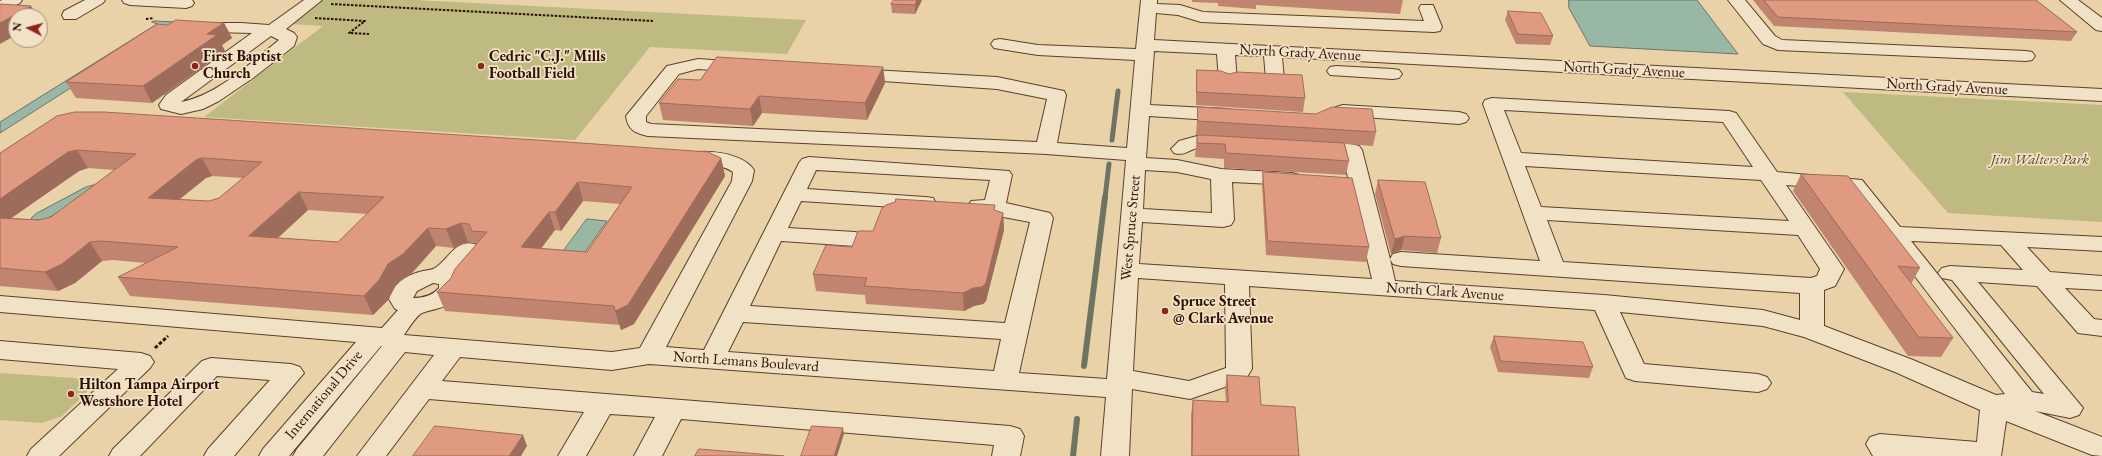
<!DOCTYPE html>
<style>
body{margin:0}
#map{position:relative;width:2102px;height:456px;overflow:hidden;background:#e9d2a8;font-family:"EB Garamond",serif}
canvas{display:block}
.north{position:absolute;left:8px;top:8px;width:40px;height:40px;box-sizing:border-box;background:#f1e2c6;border:1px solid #a38e78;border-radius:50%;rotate:276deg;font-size:11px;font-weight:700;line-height:16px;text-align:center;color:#2d0f03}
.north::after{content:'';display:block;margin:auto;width:14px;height:18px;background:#8f2418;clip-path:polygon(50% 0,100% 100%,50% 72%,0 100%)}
</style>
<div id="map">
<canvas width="2102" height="456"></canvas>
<div class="north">N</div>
</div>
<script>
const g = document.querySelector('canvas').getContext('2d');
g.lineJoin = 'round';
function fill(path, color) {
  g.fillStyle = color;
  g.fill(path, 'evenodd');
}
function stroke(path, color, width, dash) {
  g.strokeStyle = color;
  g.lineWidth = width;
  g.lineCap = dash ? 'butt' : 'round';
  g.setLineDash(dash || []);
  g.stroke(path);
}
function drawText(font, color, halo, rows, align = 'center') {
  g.font = font + ' "EB Garamond",serif';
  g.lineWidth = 3.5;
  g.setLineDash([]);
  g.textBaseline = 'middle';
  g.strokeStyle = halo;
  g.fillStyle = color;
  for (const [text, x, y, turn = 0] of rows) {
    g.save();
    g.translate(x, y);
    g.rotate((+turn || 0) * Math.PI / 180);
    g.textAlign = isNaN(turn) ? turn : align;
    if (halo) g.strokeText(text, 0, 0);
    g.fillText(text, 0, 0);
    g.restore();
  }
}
fill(new Path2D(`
 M323,0h92l391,20 -19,34 -137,-7 -75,93 -371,-23 119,-91 -32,-2z
 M1843,92l259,13v117l-154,-9z
 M0,373l89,6 3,8 -30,29 -20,7 -42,-3z`), '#bfb982');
const water = new Path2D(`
 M1569,0h128l41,54 -148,-8 -21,-38z
 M154,21l23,1 -36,21 -141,90v-11l157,-98 -5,-2z
 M94,185l7,1 -56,34h-14l1,-3 5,-4 49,-26z
 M587,219l20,2 -24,34 -21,-2z`);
fill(water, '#98b8a5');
stroke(water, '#6d7464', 1);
stroke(new Path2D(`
 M1112,140l6,-49
 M1105,198l4,-34`), '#6d7464', 5);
stroke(new Path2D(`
 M1084,366l21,-169
 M1073,456l4,-37`), '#6d7464', 6);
const minor = new Path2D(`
 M2,0h20l-2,3 -20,10v-12z
 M85,0h20l-2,3 -27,16h-12l-2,-4 2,-4z
 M122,0h70l2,3 -2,3 -6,2 -56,-3 -6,-2z
 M304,0h18l-36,29 8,4 3,4 -3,9 -41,32 -34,23 -16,8 -22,5 -20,-5 -2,-4 7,-10 86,-62 -40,-1 -6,-1 -2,-4 2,-4h35l28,2zM271,36l8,4c-29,23 -61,55 -98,62z
 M1141,0h16v4l23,1 23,7 221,9 -5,-13 2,-3h12l9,22 -2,4 -6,1 -233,-10 -23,-7 -22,-2 -2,27 948,49v12l-820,-44 2,22 -3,4 -6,1 -6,-1 -3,-4 -2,-23 -29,-1 2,26 -3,4 -6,1 -6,-1 -3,-4 -2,-27 -63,-3 -4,54 77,4 7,2 3,4 -3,4 -7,2 -78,-5 -3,42 31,2 44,9 71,4 7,2 3,4 -3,4 -7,2 -60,-3 2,38 -3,5 -8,2 -81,-5 -3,42 233,15 -29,-123 -34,-4 -3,-4 3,-4c15,-4 35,-2 50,2l3,4 28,109 3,-5 8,-2 139,9 -57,-157 2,-4 7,-2 237,13 7,2 41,59 85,8 38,47 202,10v14l-75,-4 23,25 52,4v14l-37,-2 29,31 8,1v16l-24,-3 -41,-47 -59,-4 105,126 -4,7 -9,3 -35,-7 67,26v19l-10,-1 -86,-34 -5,35h-128l-7,-12 4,-7 10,-3 97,8 3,-32 -85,-38 -91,-35 -41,-11 -143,-14 24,52 114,10 9,3 4,6 -4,6 -9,3 -123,-11 -9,-3 -31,-68 -346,-24 3,83 -7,11 -55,19 -58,-10 -3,67h-28l5,-59 -457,-33 -37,6 -152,-13 -18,24 568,45 10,3 4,7 -4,20h-28l2,-11 -313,-26 -19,37h-28l21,-39 -45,-3 -24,42h-28l26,-44 -155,-13 -43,57h-29l77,-101 -29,-3 -82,104h-30l4,-7 85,-103h-1l-92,110h-30l4,-7 93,-107 -356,-30v-16l382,32 16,-18 -3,-1 -6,-10c5,-17 18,-24 34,-28 4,-1 9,-1 12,-3 15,-10 20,-29 40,-24l3,5 -22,25c5,4 8,10 5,16 -7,19 -23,17 -39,23 -6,3 -14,16 -18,22l208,17 28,-4 92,-167 1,-9c-14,-10 -32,-6 -48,-10l-3,-4 3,-4c20,-5 57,-2 69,16l-2,11 -86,166 38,3 95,-187 3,-4 7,-2 200,14 3,4 -6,28 44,10 3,5 -34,155 88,6 19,-219 -80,-6 -398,-18c-13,-3 -20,-6 -22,-20l41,-50 31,-7 44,3 6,1 3,4 -3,4 -6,1 -44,-3 -19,5 -33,42v6l5,2 386,18 10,-43 -50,-10 -143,-10 -6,-1 -3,-4 3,-4 6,-1 143,8 67,14 2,4 -9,48 70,5 8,-88 -97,-5 -38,-6 -6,-1 -3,-4 3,-4 6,-1 38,6 98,4zM1504,110l219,12 30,45 -232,-14zM1525,166l236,14 28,41 -248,-14zM816,170l174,10 -5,20 -14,1 -3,5 3,5 59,11 -25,101 -255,-17 31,-65 74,5 8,-2 3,-5 -3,-5 -8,-2 -67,-4 13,-27 124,8 8,-1 3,-5 -3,-5 -8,-1 -118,-8zM1145,170l32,2 34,7 1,34 -69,-4zM1786,185l63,5 156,204 -9,1 -83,-35 -89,-34v-36l11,-4 9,-17zM1547,220l251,15 22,34 -3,7 -6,2 -248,-16zM1911,241l90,4 22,25 -73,-4 -8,2 -4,5 4,5 10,2 92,114 -12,-2zM1390,259l3,5 8,2 399,27v27l-37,-10 -159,-15 -209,-14zM1138,278l87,6 1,84 -37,13 -56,-10zM433,283l6,1v4c-7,8 -16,10 -26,10l4,-7zM743,322l258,17 -7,32 -266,-19z
 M1728,0h17l30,36 7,4 244,11 6,1 3,4 -3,4 -6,1 -248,-11 -15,-6z
 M2060,0h18l24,18v13l-6,-1z
 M1336,66l57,3 6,1 3,4 -3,4 -6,1 -63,-4 -3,-4 3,-4z
 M1343,105l116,7 7,2 3,4 -3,4 -7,2 -123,-9 -3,-4 3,-4z
 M1197,136l36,3 3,4 -3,4c-12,3 -23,-2 -35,1 -10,2 -13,8 -24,5l-3,-4 8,-8z
 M0,341l141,12 9,3 4,6 -4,6 -91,88h-32l4,-7 87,-80 -118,-10z
 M211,358l80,6 9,3 4,6 -70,83h-30l4,-7 62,-69 -53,-4 -77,80h-31l4,-7 89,-88z`);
stroke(minor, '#5c402c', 2);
stroke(new Path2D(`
 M331,4l322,17
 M315,18l50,3 -16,12 20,1
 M146,19l8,-1`), '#2d0f03', 2, [2.5, 1.5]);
stroke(new Path2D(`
 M155,348l13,-12`), '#2d0f03', 3, [3.5, 2]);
fill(minor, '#f1e2c6');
fill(new Path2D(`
 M922,0l-7,14 -23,-1 -1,-9z
 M1192,0h211l-3,14 -144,-9v4l-38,-3v-3l-26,-1z
 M1753,0h283l41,32 -6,9 -297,-15z
 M1508,11l45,25 -3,9 -34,-1 -11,-24z
 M224,23l8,15 -10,7 3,6 -73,52 -76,-5 -10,-16 101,-57z
 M883,67l2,16 -18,37 -105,-7 -9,13 -90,-6 -4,-17 41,-23z
 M1197,70l32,4 76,24 -2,14 -107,-7v-22z
 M1198,107l178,25 -3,14 -28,-2 4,17 -3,14 -122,-7v-9l-29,-2 2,-21 36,1 -37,-2z
 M57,116l664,42 4,18 -91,148 -13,6 -1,-5 -175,-14 -8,-19 14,-14 26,-34 -1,-1 -8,-1 -14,6 -18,-2 -24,27 -15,10 -9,17 -15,15 -243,-19 -12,-19 28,-14 -33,-3 -11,1 -27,22 -17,8 -58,-5v-133zM88,168l26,2 -63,47 -12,3 -28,-2 68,-47zM212,176l31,2 -24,20 -10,3 -30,-2 27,-21zM583,201l37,3 -33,48 -46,-4 14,-18 6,1zM308,210l59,4 -29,28 -60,-4z
 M1263,172l106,75 -3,15 -100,-7 -4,-70z
 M1801,174l119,94 -9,16 42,54 -12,19 -33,-1 -115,-165z
 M1378,180l63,58 -4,15 -36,-3 -10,4 -16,-60z
 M995,210l8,3 1,17 -18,71 -3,3 -9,2 -10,5 -98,-7 -1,-9 -49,-4 -3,-17 60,-43z
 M1494,336l99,31 -4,11 -91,-6 -8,-25z
 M1227,375l34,30 38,51h-108v-41l2,-15 33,2 -1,-13z`), '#c1846e');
fill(new Path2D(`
 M917,0h5l-7,14v-9z
 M31,6l6,10h-21v19l-16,9v-21z
 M224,23l8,15 -10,7 3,6 -73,52 -9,-17 64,-52z
 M883,67l2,16 -18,37 -2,-17z
 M759,96l3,17 -9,13 -3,-17z
 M77,150l11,18 -9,3 -79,55v-27l68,-47z
 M202,158l10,18 -6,2 -47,38 -11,-18 48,-38z
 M721,158l4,18 -91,148 -13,6 -6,-19z
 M578,182l5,19 -22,30 -6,-19z
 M299,192l9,18 -49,45 -10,-19z
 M549,212l6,18 -27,36 -7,-19z
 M1003,213l1,17 -18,71 -3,3 -9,2 -10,5 -1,-18 10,-5z
 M461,223l7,19 -14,6 -8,-19z
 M428,228l8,18 -24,27 -15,10 -9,17 -15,15 -9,-19 24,-32z
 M1405,236l-4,14 -10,4 4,-15z
 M90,242l12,19 -27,22 -17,8 -13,-19z
 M843,428l1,6 -7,22h-3z
 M523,435l4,11 -6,10h-12z`), '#9d6c5a');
const building = new Path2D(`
 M894,0h23l-2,5 -24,-1z
 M1764,0h272l41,32 -299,-15z
 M0,4l31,2 -31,17z
 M1508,11l33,2 12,23 -35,-2z
 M176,20l48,3 -17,11 10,1 -74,51 -77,-4 91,-58 10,1z
 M717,57l166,10 -18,36 -106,-7 -9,13 -91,-6 19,-24 22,1z
 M1197,70l24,1 8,3 8,-2 65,3 3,23 -108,-6z
 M1198,107l118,7 16,-7 40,2 4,23 -178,-11z
 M75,112h29l463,30 141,10 13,6 -93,147 -13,6 -1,-5 -177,-14 14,-14 4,-9 32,-37 -15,-1 -3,-7 -8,-1 -15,6 -18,-1 -25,26 -15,10 -9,16 -15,16 -246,-19 60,-30 -77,-6 -11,1 -28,22 -17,8 -45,-4v-50l39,2 12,-3 85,-63 -59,-4 -9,2 -68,47v-46l57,-37zM202,158l60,4 -43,36 -10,3 -61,-3 48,-38zM578,182l54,5 -45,65 -66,-5 28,-35h6zM299,192l85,5 -46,45 -89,-6z
 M1200,135l144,8 5,18 -123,-8 -1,-9 -28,-1v-7z
 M1263,172l89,6 17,69 -101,-6z
 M1801,174l47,2 72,92 -22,-2 55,72 -34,-1z
 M1378,180l47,2 16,56 -36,-2 -10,3z
 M896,199l99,6 -1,5 9,3 -17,70 -4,4 -9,1 -10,5 -99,-7 3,-8 -54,-4 13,-29 26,2 6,-16h15l9,-23 4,-3 9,-3z
 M1494,336l89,6 10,25 -92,-6z
 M1227,375l32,2 2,28 34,2 4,49h-107l1,-56 35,2z
 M435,426l88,9 -14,21h-96z
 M812,426l31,2 -9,28h-33z
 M699,449l85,7h-89z`);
fill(building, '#e09a80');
stroke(building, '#9d6c5a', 1);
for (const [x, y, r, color] of [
 [195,66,4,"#8f2418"],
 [481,66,4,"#8f2418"],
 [1165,311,4,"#8f2418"],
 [71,394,4,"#8f2418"]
]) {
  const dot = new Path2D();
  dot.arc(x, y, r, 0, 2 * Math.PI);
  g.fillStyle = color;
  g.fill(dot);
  stroke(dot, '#f1e2c6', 1.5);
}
drawText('15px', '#2d0f03', '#f1e2c6', [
 ["North Grady Avenue",1300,53,3],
 ["North Grady Avenue",1624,70,3],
 ["North Grady Avenue",1947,87,3],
 ["West Spruce Street",1131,228,-85],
 ["North Clark Avenue",1445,292,4],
 ["North Lemans Boulevard",746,362,4],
 ["International Drive",324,395,-50]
]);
drawText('bold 15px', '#2d0f03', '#f1e2c6', [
 ["First Baptist",203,57],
 ["Church",203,74],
 ["Cedric \"C.J.\" Mills",489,57],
 ["Football Field",489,74],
 ["Spruce Street",1173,302],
 ["@ Clark Avenue",1173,319],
 ["Hilton Tampa Airport",79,385],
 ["Westshore Hotel",79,402]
], 'left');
drawText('italic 15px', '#604a2f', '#f1e2c6', [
 ["Jim Walters Park",2040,160]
]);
</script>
